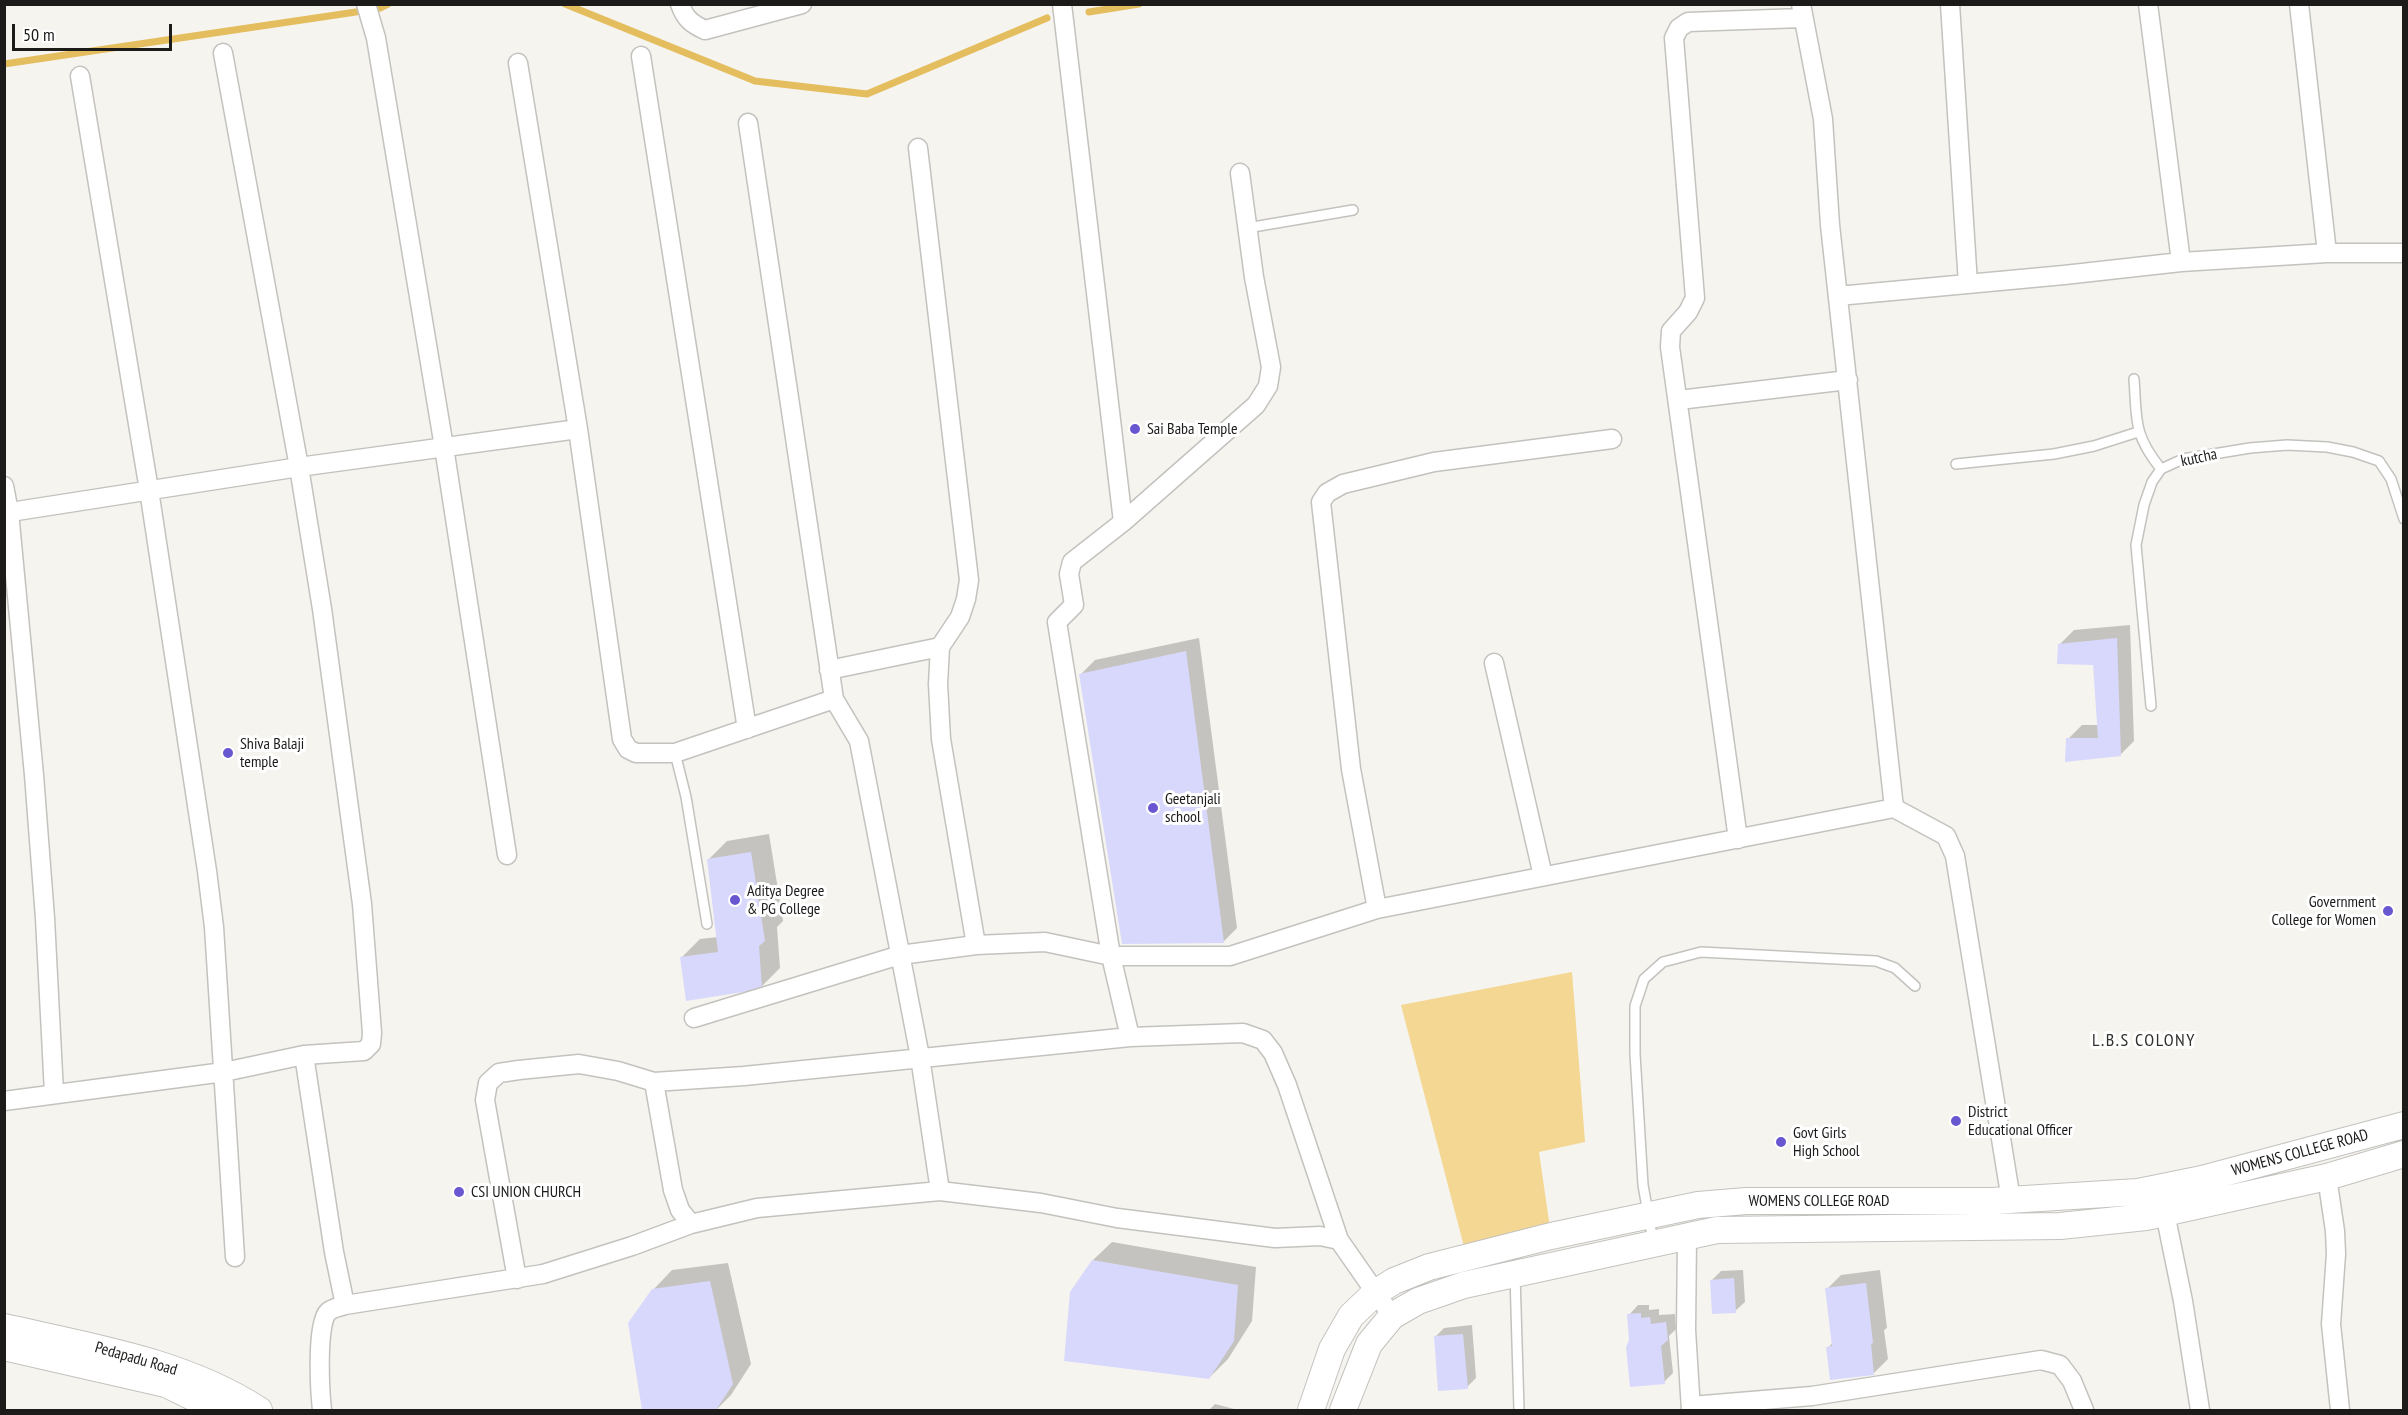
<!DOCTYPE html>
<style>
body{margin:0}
#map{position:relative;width:2408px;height:1415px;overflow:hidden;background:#f6f4ef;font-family:"PT Sans Narrow",sans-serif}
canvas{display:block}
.frame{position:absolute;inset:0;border:6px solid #1c1b1a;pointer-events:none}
.scale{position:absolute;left:12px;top:24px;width:160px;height:27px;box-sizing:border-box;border:3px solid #1c1b1a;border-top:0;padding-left:8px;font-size:18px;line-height:21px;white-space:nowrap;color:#1c1b1a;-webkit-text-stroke:4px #fff;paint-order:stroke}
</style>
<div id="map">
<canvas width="2408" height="1415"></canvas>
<div class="frame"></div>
<div class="scale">50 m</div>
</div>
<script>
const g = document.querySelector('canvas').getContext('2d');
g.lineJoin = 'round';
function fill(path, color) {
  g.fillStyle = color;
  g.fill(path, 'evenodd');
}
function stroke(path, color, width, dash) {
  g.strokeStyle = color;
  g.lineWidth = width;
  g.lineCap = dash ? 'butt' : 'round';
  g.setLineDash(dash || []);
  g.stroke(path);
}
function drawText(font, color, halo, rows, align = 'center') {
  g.font = font + ' "PT Sans Narrow",sans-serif';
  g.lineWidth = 6;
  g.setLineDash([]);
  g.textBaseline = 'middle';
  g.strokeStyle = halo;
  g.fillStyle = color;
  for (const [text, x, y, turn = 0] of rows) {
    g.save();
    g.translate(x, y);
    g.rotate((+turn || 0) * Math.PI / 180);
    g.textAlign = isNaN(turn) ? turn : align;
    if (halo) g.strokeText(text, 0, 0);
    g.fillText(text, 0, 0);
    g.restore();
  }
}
fill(new Path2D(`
 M1572,972l13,170 -46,10 12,83 -83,27 -67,-257z`), '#f3d793');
fill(new Path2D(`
 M2130,625l4,116 -14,14 -52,-16 14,-14h16l-4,-62 -34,-19 14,-14z
 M1199,638l38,290 -14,14 -142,-268 14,-14z
 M769,834l14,87 -6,6 3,41 -19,19 -80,-29 19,-19 18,-2 -10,-77 19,-19z
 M1112,1242l144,25 -4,54 -24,38 -19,19 -116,-118z
 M728,1263l23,101 -20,31 -15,15h-73l-13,-86 23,-34 19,-20z
 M1743,1270l2,32 -10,9 -23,-31 9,-9z
 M1880,1270l7,58 -3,2 4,29 -14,14 -46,-25 5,-6 -6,-53 14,-14z
 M1638,1305h11v5l10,-1v6l16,-1 1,15 -7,7 4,37 -9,9 -33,-42 -2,-25z
 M1472,1325l4,53 -9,9 -32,-50 9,-9z
 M1215,1404l23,6h-29z`), '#0003');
stroke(new Path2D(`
 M565,4l190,77 112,13 180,-76
 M380,8l8,-4
 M1089,12l50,-8
 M4,64l352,-52`), '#e4be5e', 7);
fill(new Path2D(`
 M2117,638l4,118 -56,6 1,-24h32l-5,-73 -36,-1 1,-20z
 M1186,651l38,292 -102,1 -43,-270z
 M751,852l14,89 -6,5 3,43 -76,12 -6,-44 38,-5 -11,-93z
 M1092,1260l146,25 -4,56 -25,38 -145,-18 6,-69z
 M1734,1278l2,35 -24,1 -2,-34z
 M710,1281l23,103 -17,26h-74l-14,-87 24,-34z
 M1866,1283l7,60 -2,1 3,31 -44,5 -4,-33 6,-1 -7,-58z
 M1641,1313v5l9,-1 1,7 15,-2 2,18 -7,6 4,38 -35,3 -4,-40 3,-7 -2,-26z
 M1463,1334l5,55 -30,2 -4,-55z`), '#d8d8fc');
const service = new Path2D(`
 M1247,228l106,-18
 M2134,379c3,42 -1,55 27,90
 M1956,464l98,-10 40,-8 44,-14
 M2151,706l-15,-161 8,-40 8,-23 9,-13 22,-10 67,-11 37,-3 40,2 26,5 26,9 12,18 13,40
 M675,753l11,44 21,127
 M1653,1241l-10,-56 -8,-131v-48l9,-27 19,-17 38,-10 175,9 19,7 20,18
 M1515,1275l4,135`);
const minor = new Path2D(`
 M366,4l10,34 68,409 63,408
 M680,4c5,15 12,20 25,26l97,-26
 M1062,4l61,518
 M1801,4l22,115 7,106 64,583
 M1950,4l18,280
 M2148,4l33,258
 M2299,4l28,249
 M641,56l106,673
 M518,63l60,366 44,310 6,10 8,4h39l159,-54 25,42 61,316 20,134
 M80,76l69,414 58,381 7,56 21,330
 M748,123l86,576
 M918,148l51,432 -3,19 -6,18 -20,30 -2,37 3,55 35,206
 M1838,296l226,-21 117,-13 146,-9h77
 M1679,400l169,-20
 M4,486l5,26 25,263 11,143 9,175
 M4,513l295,-46 279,-38
 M1494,663l49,213
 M829,670l111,-23
 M1738,839l-68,-492 1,-16 17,-19 7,-14 -21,-260 5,-10 9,-6 114,-4
 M1377,909l-26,-140 -30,-267 6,-9 16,-9 91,-22 178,-23
 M694,1018l206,-63 76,-10 69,-3 66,14h119l147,-47 517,-101 52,28 9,20 56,344
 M1130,1037l-19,-81 -54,-334 17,-17 -5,-31 3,-12 51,-40 133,-117 12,-19 3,-19 -17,-90 -14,-104
 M304,1055l30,197 11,53
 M4,1101l220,-29 80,-17 60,-4 7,-7 1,-11 -10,-129 -40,-295 -23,-142 -76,-414
 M2327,1177l8,54 1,23 -5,70 9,86
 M2165,1213l18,88 17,109
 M1687,1237l-1,93 5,80
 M1339,1240l-52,-155 -14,-32 -10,-13 -20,-7 -113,4 -386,39 -90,6 19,108 7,20 11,14 66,-16 183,-17 101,12 76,15 158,20 45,-2 19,4 53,76
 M517,1279l-32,-179 3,-17 11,-10 20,-3 60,-6 39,7 36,11
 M1691,1406l121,-10 229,-36 19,5 12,16 12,29
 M322,1410c-2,-18 -6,-86 6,-98 4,-4 12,-5 17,-7l198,-31 89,-28 59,-22`);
const secondary = new Path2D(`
 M4,1327c88,20 179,34 255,83
 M4,1347l162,37 53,26
 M1311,1410l21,-61 19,-33 24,-23 19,-12 35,-14 122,-31 147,-31 48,-4h246l146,-9 64,-13 202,-54
 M1343,1410l26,-66 23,-28 26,-15 46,-16 253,-55 343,-4 86,-9 181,-40 77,-23`);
stroke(service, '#c4c2be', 12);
stroke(minor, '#c4c2be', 21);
stroke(secondary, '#c4c2be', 28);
stroke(service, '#fff', 9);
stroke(minor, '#fff', 18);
stroke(secondary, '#fff', 26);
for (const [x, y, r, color] of [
 [1135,429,6,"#6957d1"],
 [228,753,6,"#6957d1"],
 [1153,808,6,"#6957d1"],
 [735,900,6,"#6957d1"],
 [2388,911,6,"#6957d1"],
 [1956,1121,6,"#6957d1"],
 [1781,1142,6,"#6957d1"],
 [459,1192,6,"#6957d1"]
]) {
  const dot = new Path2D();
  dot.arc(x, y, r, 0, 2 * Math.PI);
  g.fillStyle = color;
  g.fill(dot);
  stroke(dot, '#fff', 2);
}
drawText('16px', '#1c1b1a', '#fff', [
 ["Sai Baba Temple",1147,429],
 ["Shiva Balaji",240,744],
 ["temple",240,762],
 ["Geetanjali",1165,799],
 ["school",1165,817],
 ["Aditya Degree",747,891],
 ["& PG College",747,909],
 ["Government",2376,902,"right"],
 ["College for Women",2376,920,"right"],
 ["District",1968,1112],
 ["Educational Officer",1968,1130],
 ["Govt Girls",1793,1133],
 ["High School",1793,1151],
 ["CSI UNION CHURCH",471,1192]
], 'left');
drawText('16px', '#1c1b1a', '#fff', [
 ["kutcha",2199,458,-12],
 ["WOMENS COLLEGE ROAD",2300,1153,-15],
 ["WOMENS COLLEGE ROAD",1819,1201],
 ["Pedapadu Road",136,1359,16]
]);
g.letterSpacing = '1.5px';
drawText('18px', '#32312d', '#fff', [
 ["L.B.S COLONY",2144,1041]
]);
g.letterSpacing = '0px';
</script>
